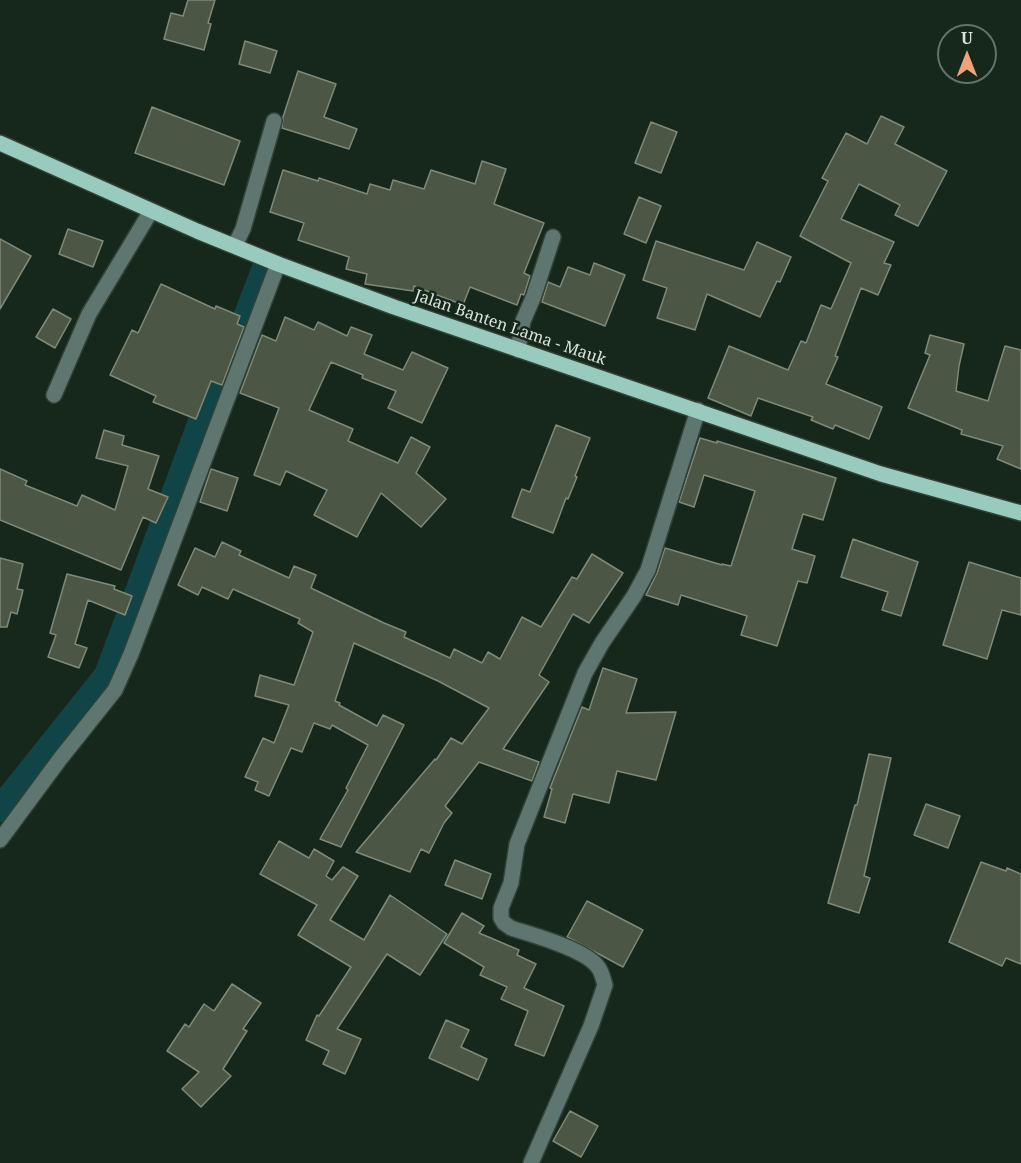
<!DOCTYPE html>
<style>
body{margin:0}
#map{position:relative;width:1021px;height:1163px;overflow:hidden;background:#16271c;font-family:"Noto Serif",serif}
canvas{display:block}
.north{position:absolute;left:937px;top:24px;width:60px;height:60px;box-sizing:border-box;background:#16271c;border:2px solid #647268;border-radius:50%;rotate:0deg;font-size:16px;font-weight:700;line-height:24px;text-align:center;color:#d8e3db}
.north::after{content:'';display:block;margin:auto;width:21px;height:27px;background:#f0a279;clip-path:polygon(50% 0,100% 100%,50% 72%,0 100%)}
</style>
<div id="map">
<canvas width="1021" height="1163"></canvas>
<div class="north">U</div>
</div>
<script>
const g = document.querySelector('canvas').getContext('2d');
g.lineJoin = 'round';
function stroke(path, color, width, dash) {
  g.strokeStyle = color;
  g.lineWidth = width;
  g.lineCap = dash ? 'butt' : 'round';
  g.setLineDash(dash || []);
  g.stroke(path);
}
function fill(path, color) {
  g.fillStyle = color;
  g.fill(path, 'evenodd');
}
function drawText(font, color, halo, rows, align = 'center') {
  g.font = font + ' "Noto Serif",serif';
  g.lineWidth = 5;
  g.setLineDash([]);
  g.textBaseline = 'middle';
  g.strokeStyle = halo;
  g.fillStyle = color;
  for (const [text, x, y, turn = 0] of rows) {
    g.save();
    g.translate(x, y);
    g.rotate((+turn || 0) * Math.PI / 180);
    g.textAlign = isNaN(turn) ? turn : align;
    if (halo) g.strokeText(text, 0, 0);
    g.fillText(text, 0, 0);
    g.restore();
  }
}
stroke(new Path2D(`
 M0,809l107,-134 96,-259 22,-44 41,-107`), '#114446', 26);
const building = new Path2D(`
 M188,0h27l-7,23 3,1 -7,26 -40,-11 7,-26 12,3z
 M245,41l32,10 -7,22 -31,-9z
 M298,71l38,13 -12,33 33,12 -8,20 -67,-21 1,-11z
 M152,107l88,34 -16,44 -89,-32z
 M881,116l23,11 -9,17 52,27 -29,55 -23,-11 5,-10 -41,-21 -18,35 53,23 -10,21 7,2 -13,30 -17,-7 -26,68 3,1 -12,27 56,23 -13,32 -34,-14 -2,4 -22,-9 2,-3 -55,-19 -7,18 -43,-18 21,-52 59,24 13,-29 5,2 15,-38 10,4 20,-46 -51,-27 28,-55 -6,-3 24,-45 21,11z
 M651,122l26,10 -16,41 -26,-10z
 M482,161l24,8 -12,35 50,19 -20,50 6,3 -6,19 -3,-1 -4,11 -47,-18 -7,18 -49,-19 -1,5 -48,-7 2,-10 -21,-5 3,-12 -51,-17 6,-17 -34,-11 13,-42 35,11 1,-3 48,16 3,-10 20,6 3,-10 31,9 7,-19 44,14z
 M639,197l22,9 -15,37 -22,-9z
 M68,229l35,12 -10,26 -34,-13z
 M0,239l31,17 -31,53z
 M656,241l88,29 13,-28 34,15 -11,25 -3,-1 -17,36 -53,-23 -12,36 -38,-12 10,-30 -24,-8z
 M594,263l31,12 -20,51 -63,-24 6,-20 12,5 8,-20 22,8z
 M161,284l54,25 1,-3 24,10 -3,8 7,3 -22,58 -11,-4 -15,38 -43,-17 3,-6 -46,-21 22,-45 6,3z
 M53,309l18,10 -16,29 -19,-11z
 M285,317l29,13 4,-8 29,14 4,-9 21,8 -8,19 39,16 9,-18 36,16 -26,55 -34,-15 8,-17 -34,-13 1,-3 -32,-13 -22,48 44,19 -5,12 50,22 13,-26 19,10 -14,26 30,26 -25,28 -40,-34 -24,44 -43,-22 13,-25 -41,-19 -6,14 -26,-10 25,-67 -39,-15 22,-58 14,6z
 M930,335l34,9 -5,22 -3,25 32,10 17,-55 16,4v119l-24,-10 6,-13 -42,-12 1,-4 -54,-22 22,-53 -5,-2z
 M556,425l34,13 -15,38 2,1 -9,22 -2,-1 -13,35 -41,-16 10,-28 8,3z
 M104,430l20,6 -2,9 37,11 -11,33 20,8 -12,26 -13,-6 -22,53 -121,-50v-51l27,12 -2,4 52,21 5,-11 33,15 13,-44 -32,-8z
 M700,438l17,5v-2l119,37 -13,42 -20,-6 -11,35 23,7 -8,27 -9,-2 -21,65 -36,-11 6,-19 -66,-21 -3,10 -32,-10 11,-22 8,-25 57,17v-1l9,2 24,-75 -51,-16 -10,32 -15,-5z
 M211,469l27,9 -11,33 -27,-9z
 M853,539l65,23 -17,54 -19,-6 6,-18 -47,-15z
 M222,542l19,9 -2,4 50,23 5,-12 22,9 -5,13 73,35 22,9 -2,5 46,21 4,-9 28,14 6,-11 12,7 22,-42 19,10 31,-50 5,2 15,-25 31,19 -34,50 -16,-9 -34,61 10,7 -46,67 36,13 -7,19 -53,-19 -34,44 7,7 -8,10 -15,30 -8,-4 -11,23 -54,-20 79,-93 1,1 15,-22 11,6 27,-36 -51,-27 -84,-38 -19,58 5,2 -1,2 38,21 6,-11 21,10 -63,122 -21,-8 28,-49 -2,-2 22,-43 -36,-20 -2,4 -16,-6 -12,29 -11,-4 -22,48 -14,-6 3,-8 -13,-5 18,-39 11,5 15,-38 -34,-9 5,-21 34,10 19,-53 -15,-9 2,-4 -67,-30 -5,10 -26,-12 -4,8 -20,-10 17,-37 20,9z
 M0,558l23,6 -6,25 6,1 -6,24 -6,-2 -4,15h-7z
 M969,562l52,16v37l-19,-5 -15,49 -44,-14z
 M67,574l48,12 -1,3 18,7 -7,19 -37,-15 -13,44 12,4 -8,20 -31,-11 8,-22 -6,-2z
 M603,668l34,11 -11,34 50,-1 -20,68 -39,-9 -8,32 -36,-9 -8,29 -21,-6 8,-28 -2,-1 32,-81 7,3z
 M869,754l22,4 -27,118 6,2 -11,35 -31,-10 27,-98h2z
 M926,804l34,12 -12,32 -34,-13z
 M279,841l30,17 5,-9 20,12 -8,15 6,4 11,-13 15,9 -28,44 34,20 26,-45 57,39 -27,41 -33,-21 -50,75 24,10 -16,35 -22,-10 6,-13 -23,-11 11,-25 2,1 32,-49 -53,-32 19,-30 -57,-31z
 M455,860l36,14 -9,25 -37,-14z
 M981,862l25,9 1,-3 14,6v90l-15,-6 -4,8 -53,-24z
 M587,901l56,29 -20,37 -56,-30z
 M462,913l22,13 -5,7 40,17 -2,5 19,9 -12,24 40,18 -20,50 -29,-11 13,-34 -27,-12 6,-12 -27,-12 4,-8 -40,-24z
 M232,984l29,19 -18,26 4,2 -24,38 8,7 -30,31 -19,-18 17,-17 -32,-21 18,-27 4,3 15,-23 10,7z
 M446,1020l23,10 -8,17 26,12 -9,21 -49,-22z
 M570,1111l28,15 -17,31 -28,-16z`);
fill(building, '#4c5645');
stroke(building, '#7e8a77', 1.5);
const minor = new Path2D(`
 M235,245l8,-16 31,-108
 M518,350l5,-29 10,-23 20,-61
 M54,395l35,-81 62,-103
 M0,840l60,-81 55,-69 16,-36 147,-390
 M531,1163l60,-137 14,-41c-2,-6 -3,-13 -7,-18 -13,-18 -66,-32 -87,-39l-7,-5 -3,-5v-10l10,-25 6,-39 68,-171 17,-30 32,-47 14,-26 50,-160`);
const major = new Path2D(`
 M0,143l197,88 81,33 116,43 487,167 140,39`);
stroke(minor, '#314137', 18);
stroke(major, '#314137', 18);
stroke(minor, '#5e766f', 15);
stroke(major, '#98cabd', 15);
drawText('16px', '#d8e3db', '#16271c', [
 ["Jalan Banten Lama - Mauk",510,328,19]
]);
</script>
